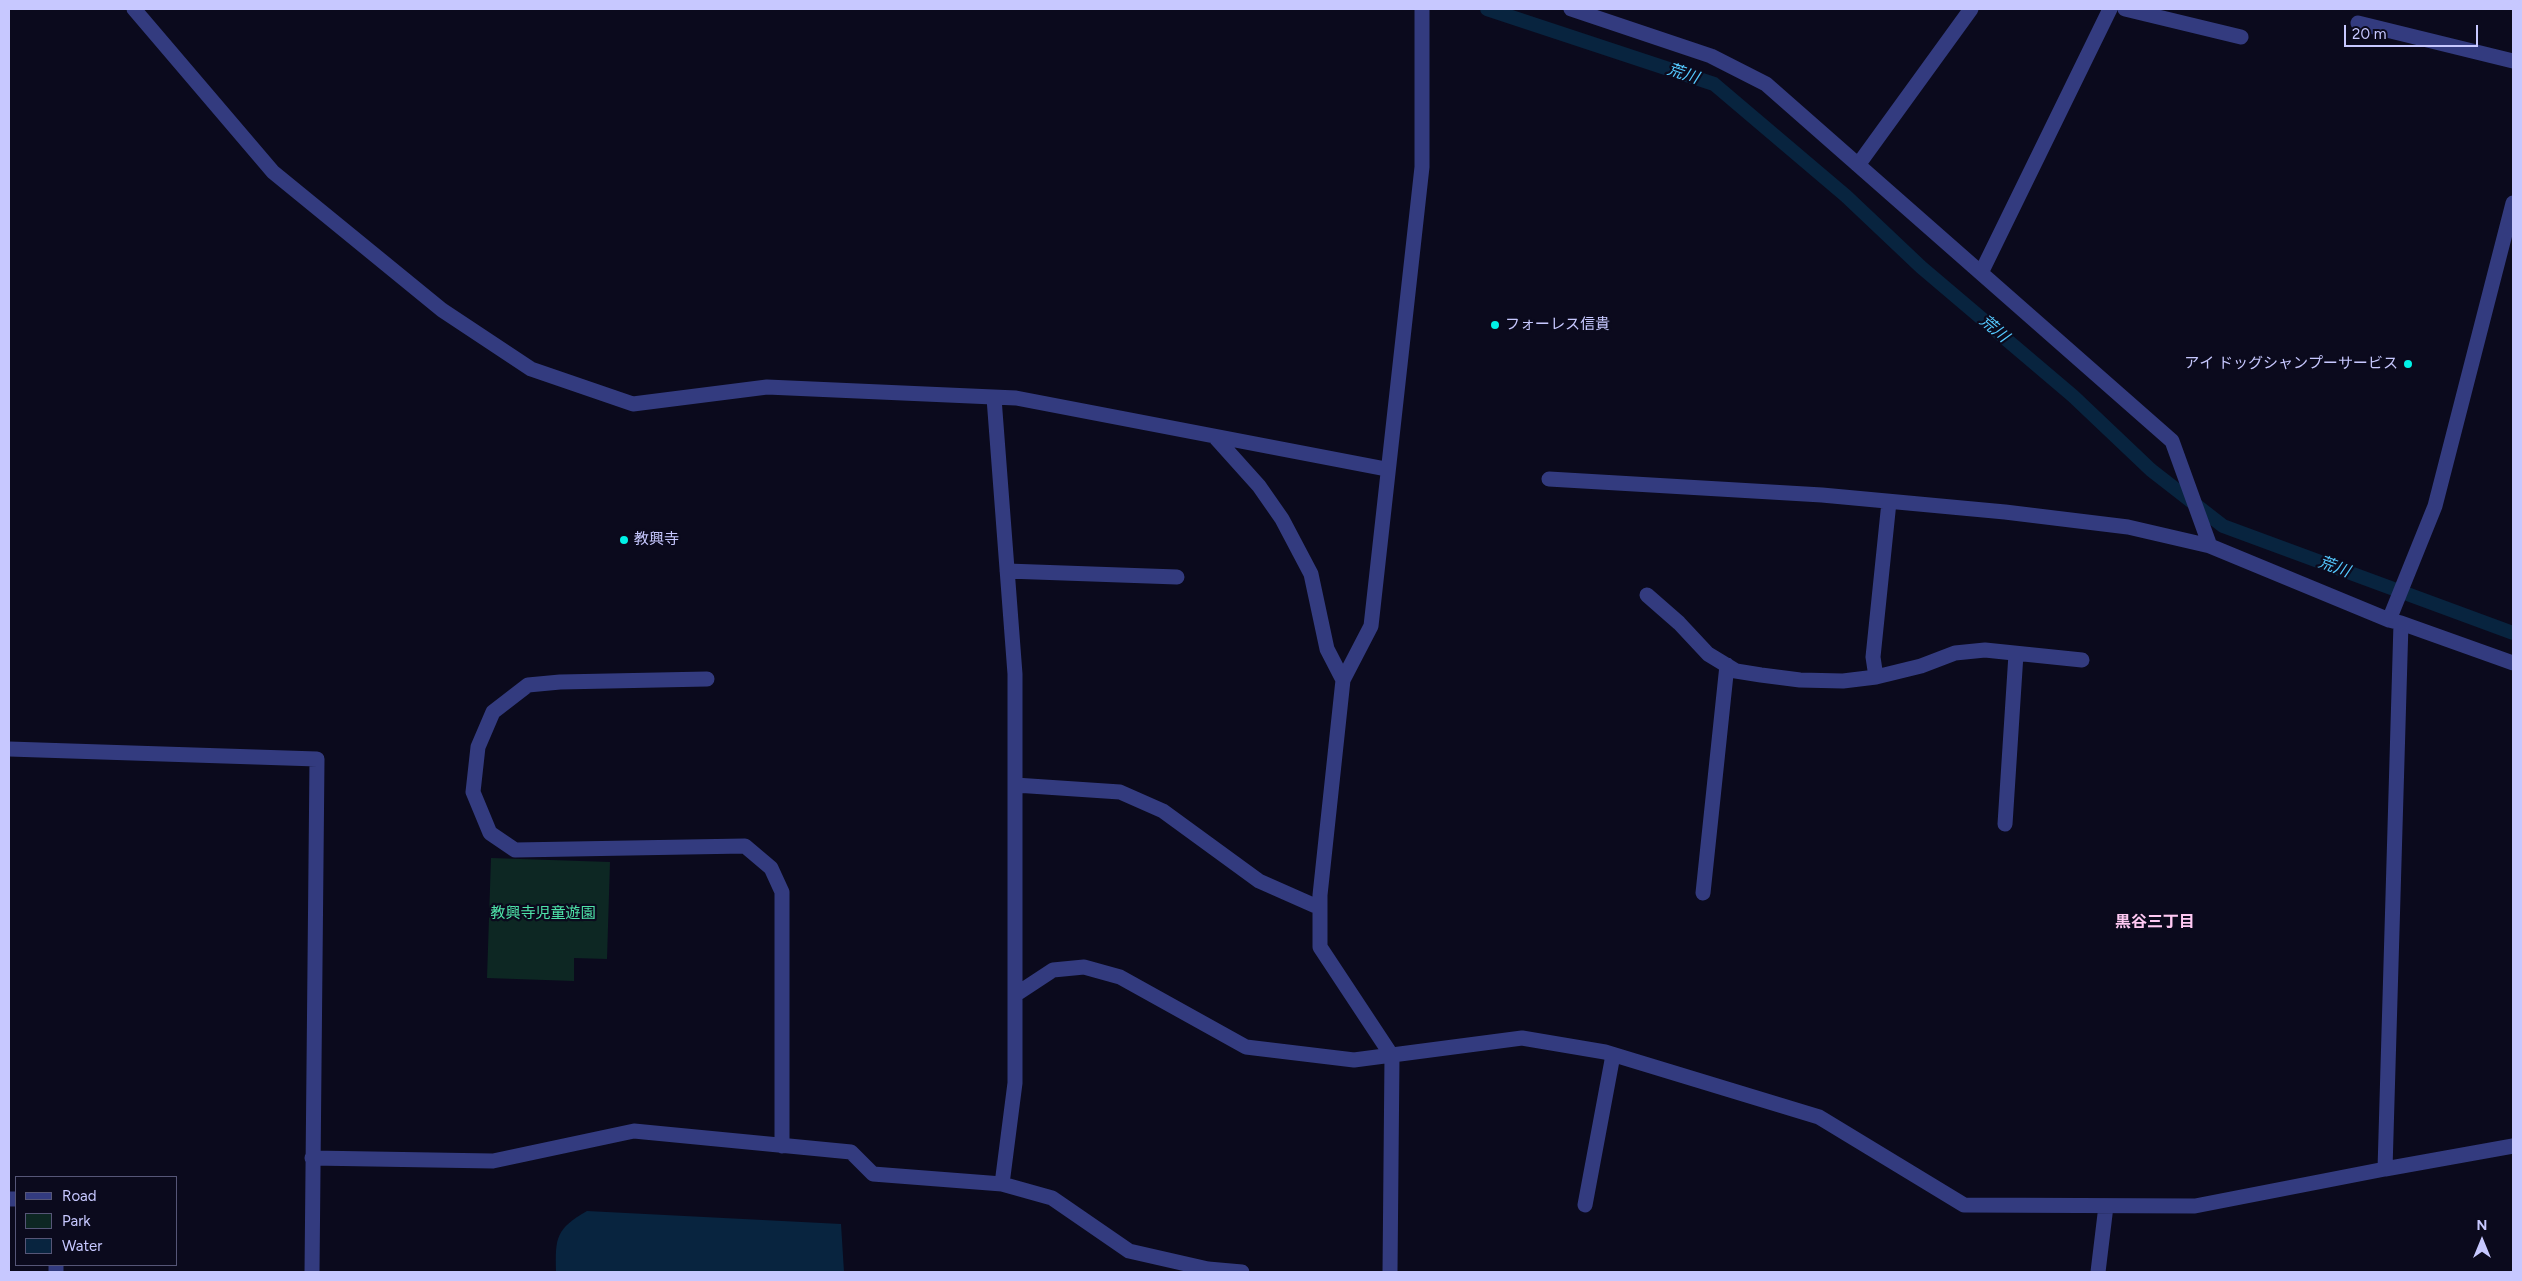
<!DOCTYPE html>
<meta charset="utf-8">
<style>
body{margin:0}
#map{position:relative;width:2522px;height:1281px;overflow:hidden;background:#0b0a1d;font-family:Figtree,sans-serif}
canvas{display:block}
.frame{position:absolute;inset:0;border:10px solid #c7c8ff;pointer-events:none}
.legend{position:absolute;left:15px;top:1176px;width:162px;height:90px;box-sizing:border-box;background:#0b0a1d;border:1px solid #565677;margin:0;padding:6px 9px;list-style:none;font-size:15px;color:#c7c8ff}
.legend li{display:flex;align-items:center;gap:10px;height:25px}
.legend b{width:25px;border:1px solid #565677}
.north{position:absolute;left:2457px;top:1216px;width:50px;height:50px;-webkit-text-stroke:4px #0b0a1d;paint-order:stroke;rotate:0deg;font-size:14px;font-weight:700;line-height:20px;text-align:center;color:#c7c8ff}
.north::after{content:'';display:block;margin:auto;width:18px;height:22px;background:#c7c8ff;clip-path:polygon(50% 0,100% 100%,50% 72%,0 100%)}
.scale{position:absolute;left:2344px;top:25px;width:134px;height:22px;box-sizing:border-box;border:2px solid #c7c8ff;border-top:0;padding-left:6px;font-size:15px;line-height:18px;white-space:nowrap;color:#c7c8ff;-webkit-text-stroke:4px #0b0a1d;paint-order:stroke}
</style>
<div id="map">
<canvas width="2522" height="1281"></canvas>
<div class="frame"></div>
<ul class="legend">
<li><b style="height:6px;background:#333b7f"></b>Road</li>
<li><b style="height:14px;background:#0d2723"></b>Park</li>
<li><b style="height:14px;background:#08243f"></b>Water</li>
</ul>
<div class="north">N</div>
<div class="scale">20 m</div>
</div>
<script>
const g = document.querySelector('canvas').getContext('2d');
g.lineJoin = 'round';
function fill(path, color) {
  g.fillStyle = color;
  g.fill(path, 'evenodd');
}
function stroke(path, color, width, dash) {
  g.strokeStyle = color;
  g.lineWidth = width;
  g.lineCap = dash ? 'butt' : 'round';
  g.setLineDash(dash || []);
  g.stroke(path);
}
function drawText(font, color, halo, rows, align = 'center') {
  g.font = font + ' Figtree,"Noto Sans JP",sans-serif';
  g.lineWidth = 4.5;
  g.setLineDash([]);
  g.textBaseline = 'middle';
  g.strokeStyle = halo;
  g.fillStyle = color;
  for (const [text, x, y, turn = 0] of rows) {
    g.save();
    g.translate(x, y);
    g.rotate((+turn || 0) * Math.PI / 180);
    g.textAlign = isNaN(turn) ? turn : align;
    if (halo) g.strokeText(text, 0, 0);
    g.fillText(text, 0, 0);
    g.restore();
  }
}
fill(new Path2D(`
 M491,858l119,4 -3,97 -33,-1v23l-87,-3z`), '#0d2723');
fill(new Path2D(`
 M587,1211l254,13 3,48h-288c-1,-35 0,-43 31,-61z`), '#08243f');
stroke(new Path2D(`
 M1487,9l227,75 132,112 75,71 152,129 78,74 72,56 290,107`), '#08243f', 14);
stroke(new Path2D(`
 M134,9l139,163 169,138 89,59 102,35 134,-17 249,11 370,71
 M1571,9l140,47 55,28 406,357 38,105
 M2125,9l116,28
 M2358,23l155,38
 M1858,165l113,-156
 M1981,273l129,-264
 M994,398l21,276v409l-13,101
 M1215,437l44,49 23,33 29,55 16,75 16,31
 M1549,479l273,16 183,17 123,15 82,19 179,74 12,3 112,40
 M1007,571l170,6
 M1647,595l32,28 29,31 28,17 25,4 39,5 43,1 33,-4 45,-11 34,-13 30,-3 97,10
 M2389,620l46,-114 78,-303
 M1876,677l-3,-20 16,-155
 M707,679l-147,3 -32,3 -35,27 -15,35 -5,45 17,41 25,17 230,-4 26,22 11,24v254
 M9,749l308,10 -5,513
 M1015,785l105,7 43,19 96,70 61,27
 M2005,824l11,-170
 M1703,893l24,-228
 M1015,995l38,-25 31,-3 36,10 126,70 108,13 168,-22 83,14 214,65 145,88 231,1 190,-37 16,-546
 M312,1158l181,3 141,-30 217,21 22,22 129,10 50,14 77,53 79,18 34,3
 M2385,1169l128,-23
 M9,1199h7
 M1585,1205l28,-150
 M56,1272v-7
 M1390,1272l2,-216 -72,-109v-52l23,-215 28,-54 51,-459v-158
 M2098,1272l8,-66`), '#333b7f', 15);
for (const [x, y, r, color] of [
 [1495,325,5,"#00f2e7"],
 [2408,364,5,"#00f2e7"],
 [624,540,5,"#00f2e7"]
]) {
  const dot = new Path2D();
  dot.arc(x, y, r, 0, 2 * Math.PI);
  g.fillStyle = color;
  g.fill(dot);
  stroke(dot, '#0b0a1d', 2);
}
drawText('15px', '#c7c8ff', '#0b0a1d', [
 ["フォーレス信貴",1505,325],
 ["アイ ドッグシャンプーサービス",2398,364,"right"],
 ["教興寺",634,540]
], 'left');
drawText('15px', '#4ee4a9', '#0b0a1d', [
 ["教興寺児童遊園",543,914]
]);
drawText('italic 16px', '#55c9ff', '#0b0a1d', [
 ["荒川",1683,74,18],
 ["荒川",1994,329,40],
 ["荒川",2334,567,20]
]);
drawText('bold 16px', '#ffc9f3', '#0b0a1d', [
 ["黒谷三丁目",2155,922]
]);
</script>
